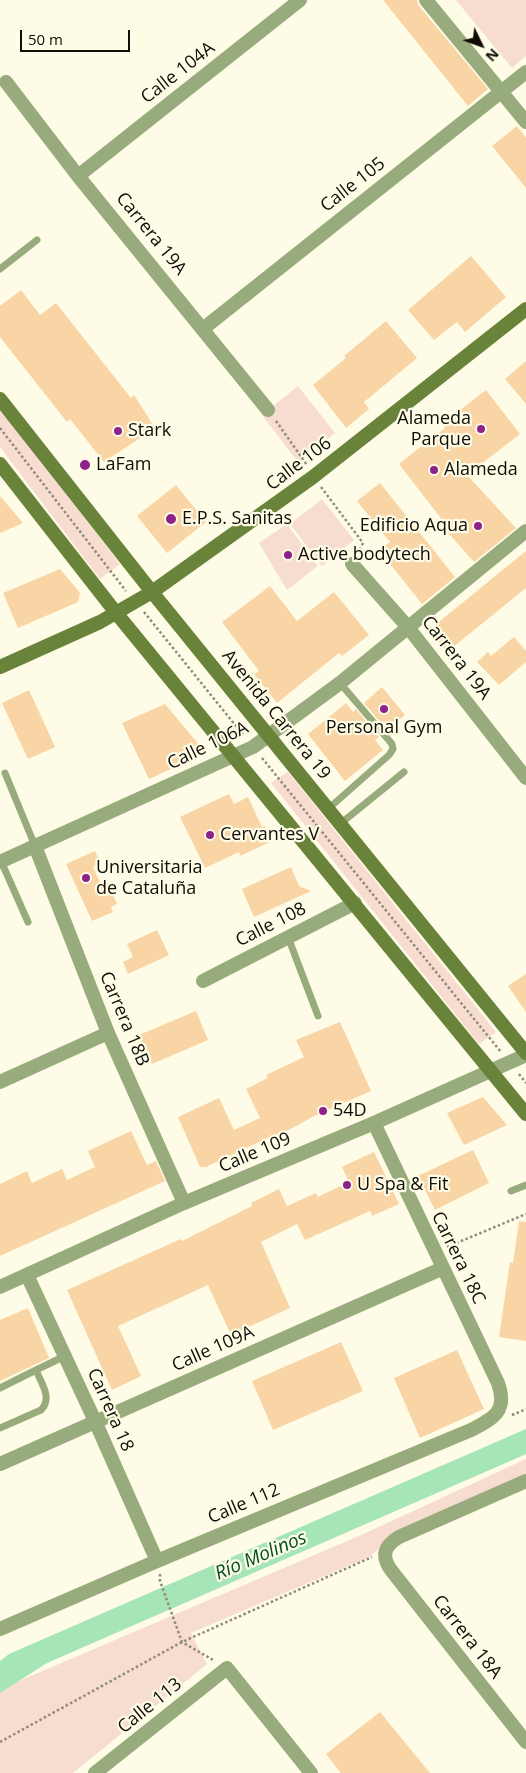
<!DOCTYPE html>
<meta charset="utf-8">
<style>
body{margin:0}
#map{position:relative;width:526px;height:1773px;overflow:hidden;background:#fefbe6;font-family:"Open Sans",sans-serif}
canvas{display:block}
.north{position:absolute;left:456px;top:20px;width:50px;height:50px;-webkit-text-stroke:4px #fefbe6;paint-order:stroke;rotate:132deg;font-size:14px;font-weight:700;line-height:20px;text-align:center;color:#0f0d05}
.north::after{content:'';display:block;margin:auto;width:18px;height:22px;background:#0f0d05;clip-path:polygon(50% 0,100% 100%,50% 72%,0 100%)}
.scale{position:absolute;left:20px;top:30px;width:110px;height:22px;box-sizing:border-box;border:2px solid #0f0d05;border-top:0;padding-left:6px;font-size:15px;line-height:18px;white-space:nowrap;color:#0f0d05;-webkit-text-stroke:4px #fefbe6;paint-order:stroke}
</style>
<div id="map">
<canvas width="526" height="1773"></canvas>
<div class="north">N</div>
<div class="scale">50 m</div>
</div>
<script>
const g = document.querySelector('canvas').getContext('2d');
g.lineJoin = 'round';
function fill(path, color) {
  g.fillStyle = color;
  g.fill(path, 'evenodd');
}
function stroke(path, color, width, dash) {
  g.strokeStyle = color;
  g.lineWidth = width;
  g.lineCap = dash ? 'butt' : 'round';
  g.setLineDash(dash || []);
  g.stroke(path);
}
function drawText(font, color, halo, rows, align = 'center') {
  g.font = font + ' "Open Sans",sans-serif';
  g.lineWidth = 4.5;
  g.setLineDash([]);
  g.textBaseline = 'middle';
  g.strokeStyle = halo;
  g.fillStyle = color;
  for (const [text, x, y, turn = 0] of rows) {
    g.save();
    g.translate(x, y);
    g.rotate((+turn || 0) * Math.PI / 180);
    g.textAlign = isNaN(turn) ? turn : align;
    if (halo) g.strokeText(text, 0, 0);
    g.fillText(text, 0, 0);
    g.restore();
  }
}
fill(new Path2D(`
 M456,0h70v56l-14,12z
 M298,386l37,47 -37,29 -36,-47z
 M0,409l120,155 -20,15 -100,-132z
 M322,499l32,41 -32,26 -32,-42z
 M287,524l31,42 -31,24 -28,-47z
 M288,772l208,260 -17,12 -208,-261z
 M526,1459v17l-134,63 -23,18 -178,76 16,31 -134,109h-73v-80l12,-9 347,-148z`), '#f7ddd0');
fill(new Path2D(`
 M526,1429v25l-2,1 -477,208 -47,30v-32l9,-7z`), '#a6e6b6');
fill(new Path2D(`
 M383,0h34l2,6 69,83 -20,17z
 M517,126l9,12v50l-34,-42z
 M471,256l35,41 -41,35 -8,-10 -23,18 -26,-30z
 M21,290l19,25 16,-12 75,95 3,-3 21,33 -51,34 -34,-43 -3,3 -67,-85v-31z
 M386,321l31,37 -53,44 5,7 -23,19 -33,-43 33,-27 -2,-2z
 M526,361v43l-21,-25z
 M486,390l34,44 -53,41 49,53 -42,34 -34,-38 3,-3 -44,-57 46,-36 -3,-4z
 M380,483l75,94 -33,27 -43,-54 11,-8 -33,-41z
 M176,485l30,37 -39,31 -30,-37z
 M0,496l23,27 -23,10z
 M526,551v37l-79,64 -18,-22z
 M60,569l20,24 -2,9 -60,26 -15,-35z
 M270,586l27,35 37,-29 35,43 -27,21 -3,-3 -62,50 -23,-29 5,-3 -37,-49z
 M514,637l12,14v11l-27,23 -22,-23 11,-10 3,4z
 M382,687l23,28 -18,15 -23,-27z
 M29,690l26,57 -27,12 -26,-56z
 M346,703l7,9 3,-3 23,28 -4,3 8,10 -38,31 -37,-47z
 M165,704l41,49 -57,26 -27,-56z
 M229,794l5,10 14,-7 14,30 3,-1 7,15 -32,15 -1,-4 -34,16 -25,-51z
 M95,851l5,12 -7,4 12,26 6,-3 6,14 -6,3 2,5 -21,9 -26,-57z
 M291,867l8,19 12,5 -57,26 -12,-28z
 M157,930l12,25 -41,19 -5,-12 10,-5 -6,-13z
 M526,974v38l-18,-26z
 M196,1011l12,29 -56,24 -13,-29z
 M340,1022l31,69 -55,24 -44,24 -2,-2 -64,30h-6l-22,-50 41,-19 15,32 26,-12 -14,-29 22,-11 -2,-3 38,-18 -8,-17z
 M483,1097l24,28 -43,20 -17,-32z
 M131,1131l16,34 9,-4 9,20 -165,75v-72l27,-13 5,12 30,-14 5,11 28,-13 -7,-16z
 M473,1150l16,33 -54,27 -17,-34z
 M374,1152l25,52 -27,12 -2,-5 -65,29 -8,-16 -36,18 29,66 -59,27 -23,-50 -90,41 23,50 -29,14 -45,-100 114,-51 1,2 70,-35 -1,-3 28,-14 8,17 29,-13 2,4 31,-15 -7,-15z
 M519,1221l7,1v119l-27,-4 11,-75 3,1z
 M28,1308l21,50 -49,23v-61z
 M341,1342l22,49 -90,39 -21,-49z
 M457,1350l27,59 -64,29 -26,-60z
 M380,1712l50,61h-89l-15,-19z`), '#f9d5a5');
stroke(new Path2D(`
 M276,421l31,44
 M0,428l126,163
 M321,487l42,56 -5,10
 M144,612l100,124
 M262,758l239,294
 M519,1074l7,9
 M447,1247l79,-33
 M512,1415l14,-6
 M160,1574v7l22,61 33,19
 M0,1742l182,-100 190,-85`), '#8e8b7c', 2.5, [2.5, 2.5]);
stroke(new Path2D(`
 M0,269l37,-29
 M5,773l30,73
 M328,809l61,-54 4,-6 -1,-5 -52,-61
 M340,824l64,-52
 M1,861l27,61
 M288,937l30,79
 M511,1191l15,-6
 M0,1388l36,-18
 M0,1428l41,-18c12,-12 0,-27 -5,-40l29,-14`), '#98ab7c', 7);
stroke(new Path2D(`
 M426,0l100,122
 M6,82l72,94 190,234
 M78,176l222,-176
 M204,328l322,-256
 M352,564l55,62 119,152
 M35,846l73,187 76,170
 M0,862l253,-115 87,-64 186,-152
 M203,981l152,-78
 M0,1082l108,-49
 M27,1275l68,146 62,140
 M0,1464l441,-195
 M526,1481l-127,56c-15,9 -18,19 -8,33l135,172
 M0,1629l157,-68 314,-131c23,-12 37,-19 27,-47l-124,-260
 M95,1773l132,-105 84,105`), '#98ab7c', 14);
stroke(new Path2D(`
 M0,1287l184,-84 190,-80 152,-68`), '#98ab7c', 14);
stroke(new Path2D(`
 M0,399l152,193 374,461
 M0,464l117,150 409,500
 M0,667l100,-45 52,-30 161,-115 213,-168`), '#69833b', 14);
for (const [x, y, r, color] of [
 [481,429,5,"#8d2388"],
 [118,431,5,"#8d2388"],
 [85,465,6,"#8d2388"],
 [434,470,5,"#8d2388"],
 [171,519,6,"#8d2388"],
 [478,526,5,"#8d2388"],
 [288,555,5,"#8d2388"],
 [384,709,5,"#8d2388"],
 [210,835,5,"#8d2388"],
 [86,878,5,"#8d2388"],
 [323,1111,5,"#8d2388"],
 [347,1185,5,"#8d2388"]
]) {
  const dot = new Path2D();
  dot.arc(x, y, r, 0, 2 * Math.PI);
  g.fillStyle = color;
  g.fill(dot);
  stroke(dot, '#fefbe6', 2);
}
drawText('18px', '#0f0d05', '#fefbe6', [
 ["Calle 104A",178,73,-38],
 ["Calle 105",353,185,-38],
 ["Carrera 19A",151,234,51],
 ["Calle 106",299,464,-37],
 ["Carrera 19A",456,658,52],
 ["Avenida Carrera 19",276,715,51],
 ["Calle 106A",208,746,-26],
 ["Calle 108",271,925,-27],
 ["Carrera 18B",124,1019,67],
 ["Calle 109",255,1153,-23],
 ["Carrera 18C",458,1258,64],
 ["Calle 109A",213,1349,-24],
 ["Carrera 18",110,1410,66],
 ["Calle 112",244,1504,-23],
 ["Carrera 18A",467,1637,52],
 ["Calle 113",150,1706,-39]
]);
drawText('18px', '#0f0d05', '#fefbe6', [
 ["Alameda",471,419,"right"],
 ["Parque",471,440,"right"],
 ["Stark",128,431],
 ["LaFam",96,465],
 ["Alameda",444,470],
 ["E.P.S. Sanitas",182,519],
 ["Edificio Aqua",468,526,"right"],
 ["Active bodytech",298,555],
 ["Personal Gym",384,728,"center"],
 ["Cervantes V",220,835],
 ["Universitaria",96,868],
 ["de Cataluña",96,889],
 ["54D",333,1111],
 ["U Spa & Fit",357,1185]
], 'left');
drawText('italic 19px', '#024f25', '#fefbe6', [
 ["Río Molinos",261,1556,-23]
]);
</script>
